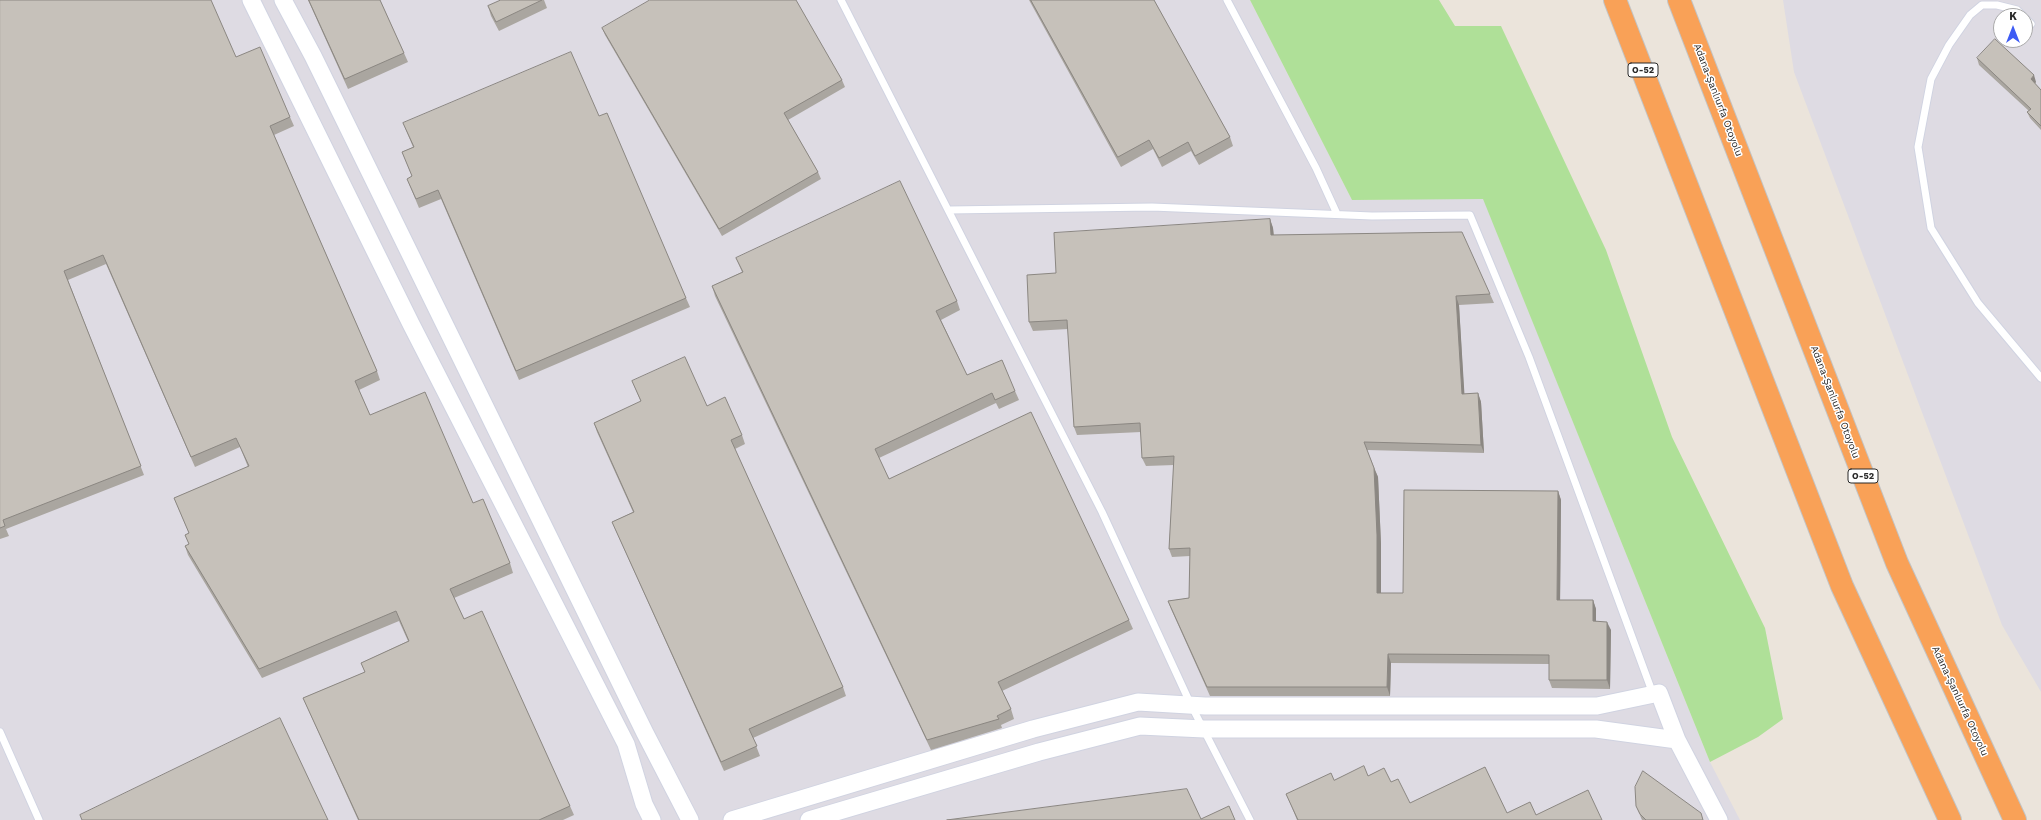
<!DOCTYPE html>
<meta charset="utf-8">
<style>
body{margin:0}
#map{position:relative;width:2041px;height:820px;overflow:hidden;background:#ebe4db;font-family:"Work Sans",sans-serif}
canvas{display:block}
.north{position:absolute;left:1993px;top:8px;width:40px;height:40px;box-sizing:border-box;background:#fff;border:1px solid #a9a9a9;border-radius:50%;rotate:0deg;font-size:11px;font-weight:700;line-height:16px;text-align:center;color:#292929}
.north::after{content:'';display:block;margin:auto;width:14px;height:18px;background:#3e5cf4;clip-path:polygon(50% 0,100% 100%,50% 72%,0 100%)}
</style>
<div id="map">
<canvas width="2041" height="820"></canvas>
<div class="north">K</div>
</div>
<script>
const g = document.querySelector('canvas').getContext('2d');
g.lineJoin = 'round';
function fill(path, color) {
  g.fillStyle = color;
  g.fill(path, 'evenodd');
}
function stroke(path, color, width, dash) {
  g.strokeStyle = color;
  g.lineWidth = width;
  g.lineCap = dash ? 'butt' : 'round';
  g.setLineDash(dash || []);
  g.stroke(path);
}
function drawText(font, color, halo, rows, align = 'center') {
  g.font = font + ' "Work Sans",sans-serif';
  g.lineWidth = 3;
  g.setLineDash([]);
  g.textBaseline = 'middle';
  g.strokeStyle = halo;
  g.fillStyle = color;
  for (const [text, x, y, turn = 0] of rows) {
    g.save();
    g.translate(x, y);
    g.rotate((+turn || 0) * Math.PI / 180);
    g.textAlign = isNaN(turn) ? turn : align;
    if (halo) g.strokeText(text, 0, 0);
    g.fillText(text, 0, 0);
    g.restore();
  }
}
fill(new Path2D(`
 M0,0h1250l102,200 131,-2 227,564 30,58h-1740z
 M1783,0h258v692l-39,-67 -208,-553zM2001,16h24v24h-24z`), '#dedbe3');
fill(new Path2D(`
 M1250,0h189l16,26h46l105,224 66,187 93,191 18,91 -25,18 -48,25 -227,-563 -131,1z`), '#afe098');
const service = new Path2D(`
 M841,0l261,512 89,193 59,115
 M1227,0l89,168 21,46
 M2023,16l-6,-6 -20,-5h-15l-12,10 -21,30 -18,34 -13,68 13,81 47,75 63,75
 M2025,18l6,6
 M949,210l203,-3 220,9 98,-1 59,142 124,337
 M0,732l39,88`);
const tertiary = new Path2D(`
 M251,0l160,324 215,420 18,60 8,16
 M283,0l30,56 332,677 45,87
 M732,820l301,-91 105,-27 67,4h392l62,-13 18,47 42,80
 M809,820l230,-68 101,-26 64,3h392l81,11`);
const motorway = new Path2D(`
 M1615,0l227,586 108,234
 M1679,0l218,563 118,257`);
stroke(service, '#d0d3e1', 9);
stroke(tertiary, '#d0d3e1', 19);
stroke(motorway, '#c3c3c3', 24);
stroke(service, '#fff', 7);
stroke(tertiary, '#fff', 17);
stroke(motorway, '#f9a157', 22);
fill(new Path2D(`
 M0,0l236,57 54,60 4,9 -20,9 103,236 3,9 -21,10 11,25 103,88 37,60 3,10 -59,25 10,21 106,187 4,9 -11,5h-205l-51,-113 -4,-9 62,-26 -4,-9 47,-22 -9,-20 -137,57 -74,-123 -3,-9 4,-2 -4,-9 4,-2 -15,-35 74,-31 -8,-20 -45,20 -89,-203 -38,16 76,195 -138,54 3,7 -9,3z
 M308,0h72l24,53 4,9 -60,27z
 M501,0h43l3,8 -48,23 -8,-15 -3,-10z
 M1029,0h125l76,137 3,9 -34,19 -8,-14 -29,16 -9,-18 -32,18z
 M602,28l240,52 3,7 -57,33 30,52 3,7 -99,57 -117,-201z
 M1977,58l59,24 -1,2 6,6v40l-11,-12 -3,-6 2,-1 -50,-46z
 M599,116l87,182 4,9 -171,73 -78,-181 -22,9 -12,-29 5,-3 -10,-24 11,-5 -10,-24z
 M1270,219l3,9 1,7 216,59 4,9 -35,2 5,89 14,-1 3,9 3,51 -117,-3 11,27 3,67v49h22l155,-102 3,9 -1,100h33l3,9v12l15,9 -1,59 -58,-1 -3,-8v-16l-158,-1 -1,33h-180l-39,-87 -3,-8 21,-3 1,-42 -18,1 -3,-8 5,-84 -28,1 -4,-8 -1,-26 -64,3 -3,-8 -6,-98 -35,2 -4,-9 27,-49z
 M736,258l221,43 3,9 -19,10 26,55 48,16 4,9 -20,9 -3,-6 -117,55 10,21 240,141 4,9 -131,62 9,18 3,10 -13,6 1,3 -71,22 -216,-454 -3,-10 30,-14z
 M632,381l75,25 35,29 3,9 -10,5 108,238 3,9 -93,42 7,18 -36,15 -108,-240 -4,-9 21,-10 -36,-80 -3,-9 47,-21z
 M1334,780l57,2 19,21 97,10 95,7h-305l-7,-17 -4,-9z
 M1636,806l67,14h-61z`), '#aaa6a0');
fill(new Path2D(`
 M2034,75l2,7 -3,3 -2,-6z
 M1270,219l3,9 1,15 -3,-8z
 M1456,296l3,9 6,98 -3,-9z
 M1478,393l3,9 3,51 -3,-8z
 M1374,468l4,9 3,67v57l-4,-8z
 M1558,491l3,9 -1,109 -3,-9z
 M1593,600l3,9v21l-3,-9z
 M1607,622l4,8 -1,59 -3,-9z
 M1388,654l3,9 -1,33 -3,-9z`), '#8b8782');
const building = new Path2D(`
 M0,0h211l25,57 24,-10 30,70 -20,9 107,245 -22,10 15,34 55,-23 48,111 10,-4 27,64 -60,26 14,30 18,-8 88,195 -31,14h-180l-56,-122 62,-26 -4,-9 48,-22 -13,-30 -137,58 -74,-123 4,-2 -4,-9 4,-2 -15,-35 75,-32 -13,-28 -45,19 -88,-202 -39,16 77,195 -138,54 2,6 -5,2z
 M309,0h71l24,53 -59,26z
 M501,0h41l-46,22 -8,-16z
 M650,0h146l46,80 -58,33 34,59 -99,57 -117,-201z
 M1031,0h123l76,137 -35,19 -7,-14 -29,16 -10,-18 -31,17z
 M1995,39l39,36 -3,4 10,11v36l-14,-14 4,-3 -54,-51z
 M571,52l28,64 8,-3 79,185 -170,73 -78,-181 -22,9 -9,-20 5,-3 -10,-24 12,-5 -11,-24z
 M900,181l57,120 -21,10 31,64 35,-15 13,31 -20,9 -3,-7 -117,56 14,30 142,-67 98,208 -131,62 13,27 -14,7 2,3 -72,21 -215,-454 31,-14 -7,-14z
 M1270,219l1,16 191,-3 28,62 -34,2 6,98 16,-1 3,52 -117,-3 10,26 3,67v58h26l1,-103 154,1 -1,109h36v21l14,1v58h-58v-25l-161,-1 -1,33h-180l-39,-86 21,-3 1,-50 -21,1 5,-93 -32,2 -2,-35 -66,4 -7,-107 -38,2 -2,-47 29,-2 -2,-40z
 M685,357l22,49 18,-9 17,38 -11,5 112,247 -94,42 8,17 -36,16 -109,-240 22,-10 -40,-89 47,-22 -9,-20z
 M280,718l48,102h-246l-2,-5z
 M1364,766l4,10 16,-8 7,14 7,-3 12,24 75,-36 22,46 23,-11 6,13 52,-25 14,30h-304l-12,-26 45,-21 3,7z
 M1643,771l58,42 2,7h-57l-6,-6 -4,-8 -1,-19z
 M1187,789l14,30 28,-13 6,14h-288z`);
fill(building, '#c6c1ba');
stroke(building, '#8b8782', 1);
for (const [x, y, w] of [
 [1643,70,30],
 [1863,476,30]
]) {
  const box = new Path2D();
  box.roundRect(x - w / 2, y - 7, w, 14, 3);
  g.fillStyle = '#fff';
  g.fill(box);
  stroke(box, '#292929', 1);
}
drawText('bold 9px', '#292929', null, [
 ["O-52",1643,70],
 ["O-52",1863,476]
]);
drawText('10px', '#292929', '#fff', [
 ["Adana-Şanlıurfa Otoyolu",1718,100,69],
 ["Adana-Şanlıurfa Otoyolu",1835,402,69],
 ["Adana-Şanlıurfa Otoyolu",1960,701,65]
]);
</script>
